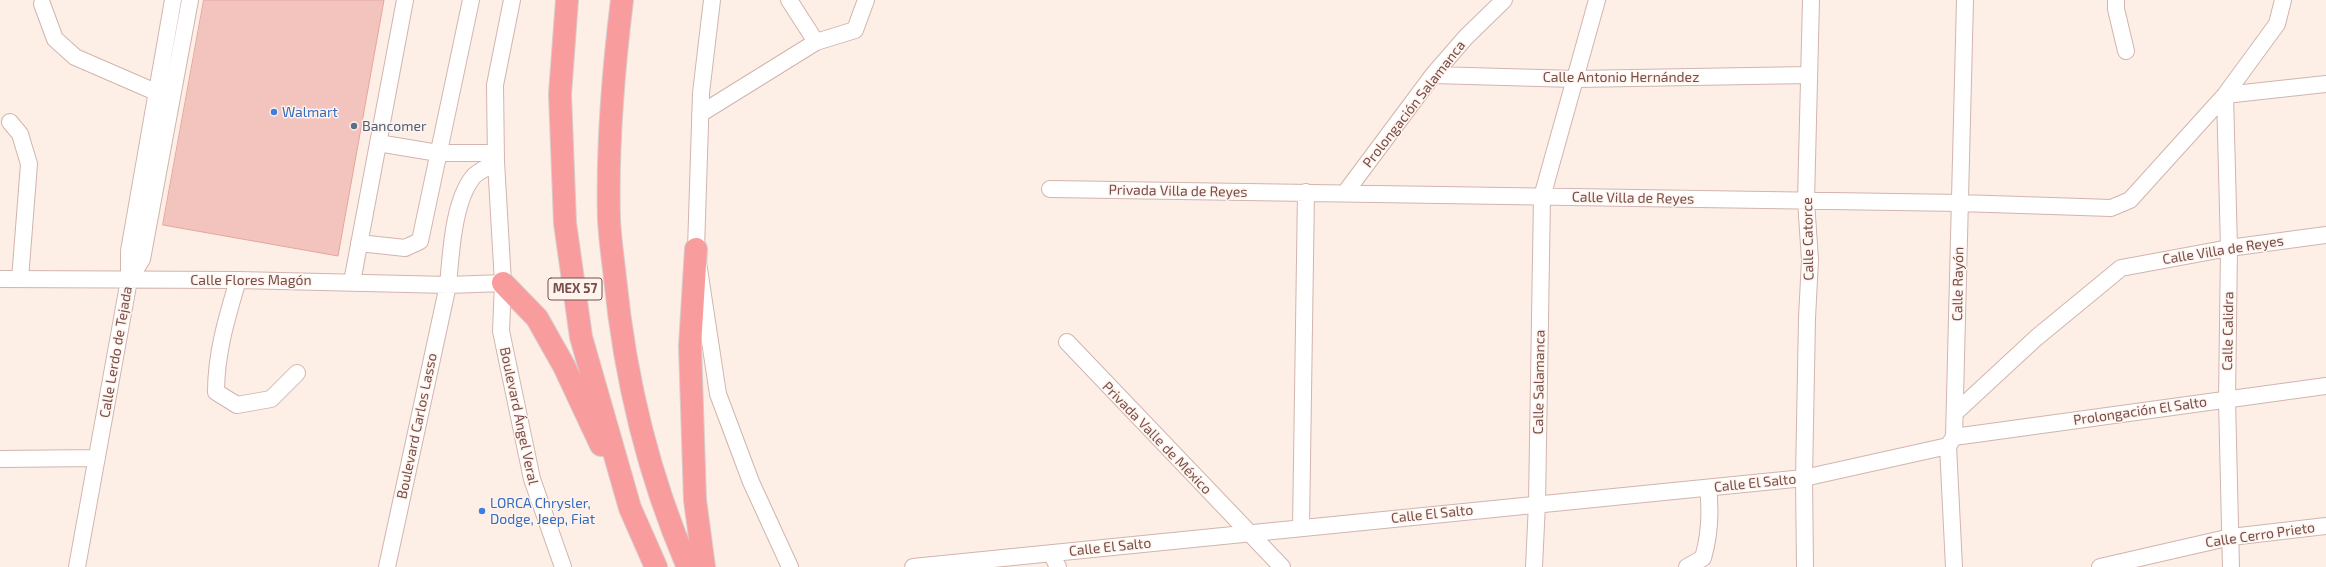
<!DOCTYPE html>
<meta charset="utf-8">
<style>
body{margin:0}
canvas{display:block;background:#fdeee6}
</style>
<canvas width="2326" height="567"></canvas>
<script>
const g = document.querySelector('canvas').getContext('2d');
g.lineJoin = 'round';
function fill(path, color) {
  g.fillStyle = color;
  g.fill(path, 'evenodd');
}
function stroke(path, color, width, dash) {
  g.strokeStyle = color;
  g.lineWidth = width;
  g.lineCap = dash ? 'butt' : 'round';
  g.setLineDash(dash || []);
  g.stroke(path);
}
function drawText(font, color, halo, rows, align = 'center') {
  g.font = font + ' "Exo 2",sans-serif';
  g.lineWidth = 3;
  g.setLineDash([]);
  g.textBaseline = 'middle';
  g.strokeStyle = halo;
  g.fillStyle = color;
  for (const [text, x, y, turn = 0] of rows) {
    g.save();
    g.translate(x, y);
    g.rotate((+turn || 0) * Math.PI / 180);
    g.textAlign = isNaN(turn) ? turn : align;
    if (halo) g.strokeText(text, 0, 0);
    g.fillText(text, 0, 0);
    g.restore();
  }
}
const building = new Path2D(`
 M204,0h180l-46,256 -175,-31z`);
fill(building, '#f3c4bd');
stroke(building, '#e6a59d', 1);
const minor = new Path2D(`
 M512,0l-17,85 1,77 7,121 -2,48 31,148 31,88
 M712,0l-11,93 -5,156 22,145 33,88 39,85
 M2116,0v9l10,42
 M42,4l13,35 20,18 83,36
 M816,42l39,-12 11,-30
 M1433,75l142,4 234,-4
 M2225,95l4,153 -2,152 4,167
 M2225,95l101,-11
 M700,114l116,-72 -27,-42
 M10,122l10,12 9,30 -9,115
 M378,143l60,10h58
 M1050,189l910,14 151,5 19,-8 95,-105 52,-71 6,-24
 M1345,193l88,-118 33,-38 38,-37
 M359,243l46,5 15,-7 51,-241
 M0,279l238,1 210,5 55,-2
 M129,280v-29l44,-251
 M238,280c-11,37 -22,73 -22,112l21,13 34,-6 26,-26
 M352,282l53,-282
 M1067,342l215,225
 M1955,413l81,-75 85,-70 108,-20 97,-13
 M1954,437l372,-51
 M0,459l97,-1
 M1301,528l5,-336
 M1051,553l7,14
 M77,567l52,-287 13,-21 48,-259
 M387,567l61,-282c3,-31 5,-83 25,-108 5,-6 16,-10 23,-15
 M913,567l891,-89 144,-32
 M1534,567l3,-64 5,-306 55,-197
 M1687,567l16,-9c7,-24 8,-45 5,-70
 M1805,567l-1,-89 3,-160 3,-58 -4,-59 5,-201
 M1954,567l-6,-121 6,-9 11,-437
 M2100,567l131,-30 95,-11`);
const highway = new Path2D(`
 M567,0l-7,94 5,129 16,114 49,171 26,59
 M622,0c-9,73 -15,147 -13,220 1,20 4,39 6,58 10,100 33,197 73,289
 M696,249l-6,97 5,154 9,67
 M503,283l34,35 27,48 37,79`);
stroke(minor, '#d1b5ae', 18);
stroke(highway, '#d9cdcc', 24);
stroke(minor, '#fff', 16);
stroke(highway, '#f89c9e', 22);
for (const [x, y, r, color] of [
 [274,112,4,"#3f7fe0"],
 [354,126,4,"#5c6f8a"],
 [482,511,4,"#3f7fe0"]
]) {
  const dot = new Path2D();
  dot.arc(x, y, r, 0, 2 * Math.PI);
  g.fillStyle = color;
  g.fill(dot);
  stroke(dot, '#fff3ed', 1.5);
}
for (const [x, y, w] of [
 [575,289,54]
]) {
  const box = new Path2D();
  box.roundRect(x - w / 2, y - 11, w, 22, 3);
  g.fillStyle = '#fff3ed';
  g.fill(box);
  stroke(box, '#774e4a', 1);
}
drawText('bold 13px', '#774e4a', null, [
 ["MEX 57",575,289]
]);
drawText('14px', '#774e4a', '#fff3ed', [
 ["Calle Antonio Hernández",1621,77],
 ["Prolongación Salamanca",1414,104,-52],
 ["Privada Villa de Reyes",1178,191,1],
 ["Calle Villa de Reyes",1633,198,1],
 ["Calle Catorce",1808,239,-91],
 ["Calle Villa de Reyes",2223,250,-9],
 ["Calle Flores Magón",251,280],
 ["Calle Rayón",1958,284,-89],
 ["Calle Calidra",2228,331,-89],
 ["Calle Lerdo de Tejada",116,352,-80],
 ["Calle Salamanca",1539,382,-89],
 ["Prolongación El Salto",2140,411,-8],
 ["Boulevard Ángel Veral",519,416,78],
 ["Boulevard Carlos Lasso",417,426,-78],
 ["Privada Valle de México",1157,438,46],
 ["Calle El Salto",1755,483,-6],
 ["Calle El Salto",1432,514,-6],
 ["Calle Cerro Prieto",2260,535,-8],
 ["Calle El Salto",1110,547,-6]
]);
drawText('14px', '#366cbe', '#fff3ed', [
 ["Walmart",282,112],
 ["LORCA Chrysler,",490,503],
 ["Dodge, Jeep, Fiat",490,519]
], 'left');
drawText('14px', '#4e5e75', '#fff3ed', [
 ["Bancomer",362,126]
], 'left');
</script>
